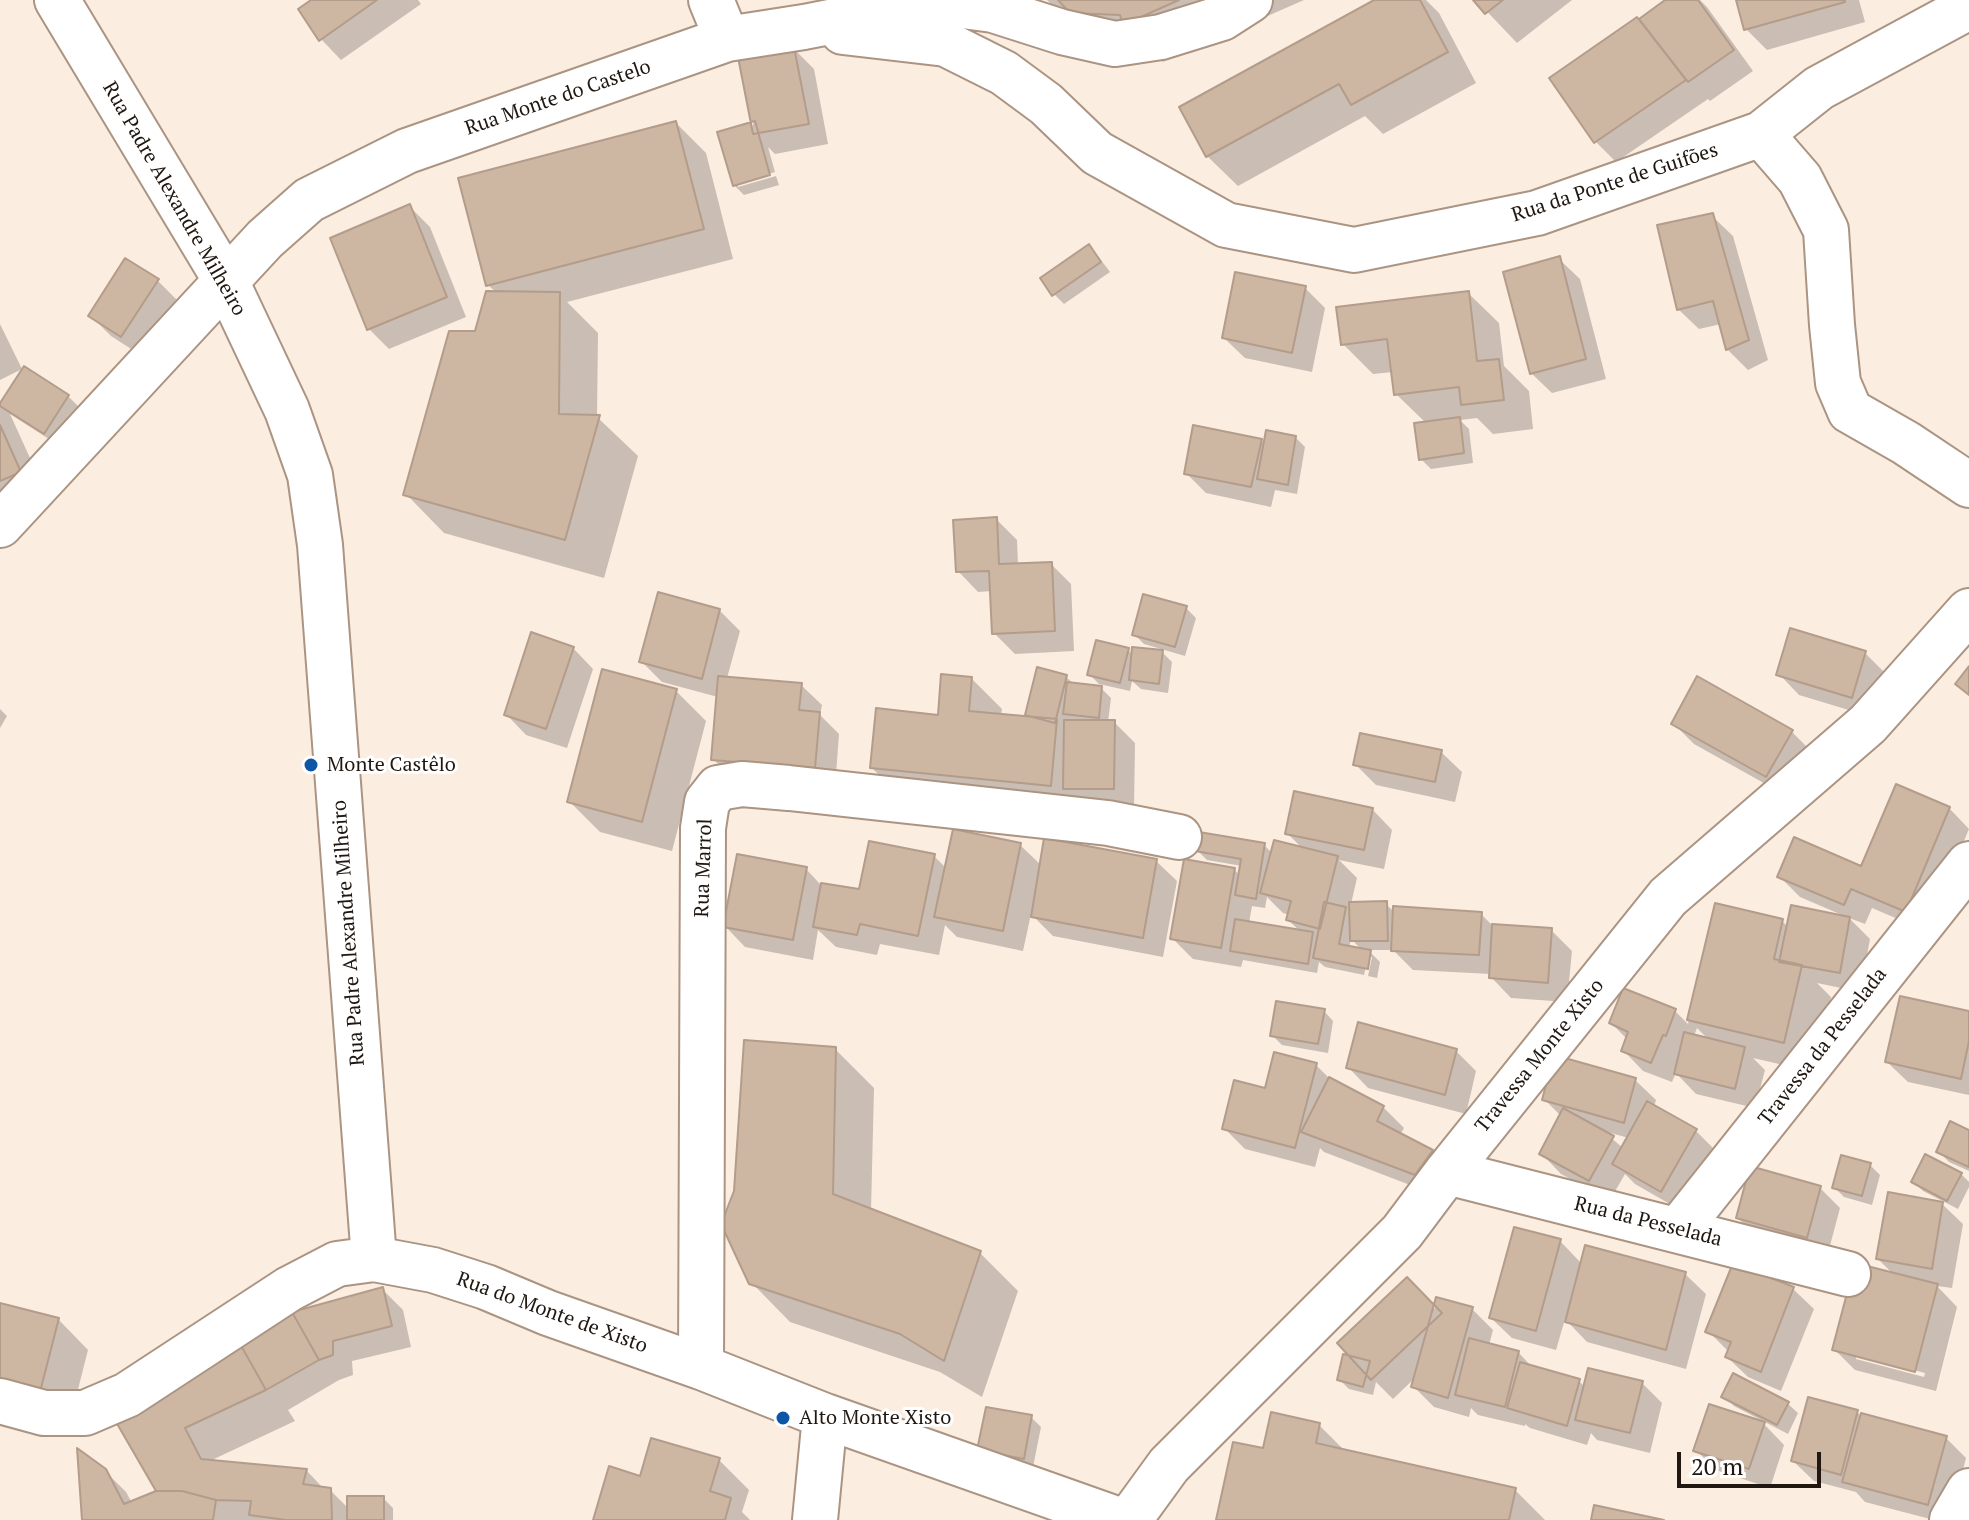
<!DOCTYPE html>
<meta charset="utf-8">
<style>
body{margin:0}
#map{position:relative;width:1969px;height:1520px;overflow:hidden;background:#fcede1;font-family:"PT Serif",serif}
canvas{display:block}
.scale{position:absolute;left:1677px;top:1452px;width:144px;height:36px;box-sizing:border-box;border:4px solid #1f1710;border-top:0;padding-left:10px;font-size:24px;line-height:28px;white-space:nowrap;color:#1f1710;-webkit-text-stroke:6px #fff;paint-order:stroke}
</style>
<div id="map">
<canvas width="1969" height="1520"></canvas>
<div class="scale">20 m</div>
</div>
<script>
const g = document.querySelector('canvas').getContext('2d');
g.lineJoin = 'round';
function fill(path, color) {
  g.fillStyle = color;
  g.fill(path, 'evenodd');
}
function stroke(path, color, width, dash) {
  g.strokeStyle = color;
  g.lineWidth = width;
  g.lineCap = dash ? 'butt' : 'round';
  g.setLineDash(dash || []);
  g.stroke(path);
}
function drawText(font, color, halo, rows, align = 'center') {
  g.font = font + ' "PT Serif",serif';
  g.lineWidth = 6;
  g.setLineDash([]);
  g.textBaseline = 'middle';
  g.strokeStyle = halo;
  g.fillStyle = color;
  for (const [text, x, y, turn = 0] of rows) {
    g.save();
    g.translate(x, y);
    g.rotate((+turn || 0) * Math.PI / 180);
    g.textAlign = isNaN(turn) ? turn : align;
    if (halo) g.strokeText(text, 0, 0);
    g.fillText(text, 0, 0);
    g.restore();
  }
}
fill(new Path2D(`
 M314,0h104l3,4 -80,56 -20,-21z
 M1047,0h257l-141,62 -9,-9 -77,-23z
 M1378,0h48l13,13 37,70 -93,51 -18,-18 -127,70 -31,-30z
 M1476,0h96l-55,43z
 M1669,0h31l7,7 46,64 -43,30 -2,-2 -92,63 -21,-21 44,-119z
 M1738,0h121l6,22 -98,28 -21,-21z
 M794,49l20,20 14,75 -53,10 -7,-7 7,25 -37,11v4l38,-11 3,9 -35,10 -10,-10 19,-61z
 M676,123l30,30 27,106 -166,43 31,31 -1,84 41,39 -34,122 -160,-45 -38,-39 70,-161 21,-40 -9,-8z
 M410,207l20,20 36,90 -77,32 -21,-21z
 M1712,216l21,20 35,124 -20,10 -21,-21 -6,-25 -22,5 -21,-20z
 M1089,246l9,10 12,16 -46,32 -10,-10z
 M1559,259l21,20 26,100 -54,14 -21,-20z
 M158,281l20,20 -36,55 -31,-20 -20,-20z
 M1305,288l20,20 -13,64 -67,-14 -21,-20z
 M1468,293l31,30 5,43 25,25 4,38 -40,5 -16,-16 -17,2 9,9 4,34 -42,6 -10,-10 5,-36 -30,-29 -3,-22 -20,2 -30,-30z
 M0,324l22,45 -22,11z
 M68,396l10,10 -23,37 -45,-29 40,88 -50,23v-123l2,2z
 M1295,437l10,10 -8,47 -22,-4 -4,17 -65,-14 -20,-20 75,-32 4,4z
 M996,519l21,21 1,25 33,-1 20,20 3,67 -59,3 -21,-21 -2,-42 -14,1 -20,-21z
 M1186,608l10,10 -11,38 -41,-12 -10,-10z
 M719,610l21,21 -13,47 74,7 21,20 -2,10 19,19 -4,54 -101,-9 -21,-20 5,-62 -56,-15 -21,-21z
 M573,648l20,21 -26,79 -41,-13 -20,-21z
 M1128,650l5,5 29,-3 10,10 -4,31 -27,-4 -9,-8 -2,10 -31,-7 -10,-10z
 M1865,653l20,20 -13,44 -73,-22 -20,-21z
 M1066,677l9,8 26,3 10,10 -3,24h6l21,21 -1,66 -232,-11 -30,-30 67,-51 33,-38 30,30 -1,7 30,3 -4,-5z
 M1698,679l94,53 20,20 -25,44 -93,-52 -21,-21z
 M676,691l30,30 -34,130 -72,-19 -30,-30z
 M0,709l7,7 -7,12z
 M1441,752l21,20 -7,30 -79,-17 -21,-21z
 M1949,808l20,21 -43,102 -54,-23 -7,16 -16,-6 21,21 -10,53 -43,-9 14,14 -17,75 -61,-14 12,12 -10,38 -59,-14 -20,-21 -4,9 -29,-11 -20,-21 4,-11 -16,-16 64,-12 13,13 28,-119 66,16 6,6 54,-10v-2l-42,-18 -20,-20 82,-9zM1697,1028l13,13 -16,-5z
 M1372,809l20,21 -8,39 -45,-9 18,18 -6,26h35l8,8 87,2 12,12 58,4 21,21 -5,51 -56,-4 -20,-21v-3l-78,-4 -20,-20h-25l12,12 -3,16 -9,-2 4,-19h-4l-4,18 -39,-8 -6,-5 -2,11 -74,-13 -2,7 -48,-8 -21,-21 62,-69 6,7 2,-10 -35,-6 -10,-10 67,-5 9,9 30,-5 -16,-16zM1267,897l16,16 7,2 -2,5 13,12 -52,-9 3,-17 13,2zM1351,939l12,12 -14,-3z
 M1020,845l22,21 114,-5 21,20 -14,76 -110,-21 -22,-22 -8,37 -66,-14 -12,-12 -6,30 -59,-11 -3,11 -41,-8 -18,-17 -5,30 -68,-13 -20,-21 81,-57 15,16 40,7 73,-36 13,13z
 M1324,1011l9,10 -5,32 -46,-8 -10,-10z
 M1969,1013v82l-61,-13 -21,-20z
 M835,1049l39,39 -3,123 108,41 39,39 -36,106 -42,-25 -150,-50 -39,-40z
 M1456,1051l20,20 -10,43 -98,-26 -20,-21z
 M1316,1065l16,16 51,26 21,21 -4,7 32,16 20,21 -16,23 -112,-43 -4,-4 -5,19 -70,-18 -21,-21z
 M1635,1080l21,20 -2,7 42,24 20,20 -34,60 -47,-27 -10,-10 -15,26 -49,-26 -20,-21 20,-37 -17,-17zM1603,1131l26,7 -6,10z
 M1969,1132v39l-20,-9 -10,-10z
 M1843,1158l27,7 10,10 -8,30 -28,-8 -10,-10z
 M1961,1174l8,8v5l-11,22 -35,-18 -10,-10z
 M1820,1188l20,20 -13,49 -69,-19 -20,-20z
 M1942,1204l21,20 -11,64 -15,-2 20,21 -21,84 -81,-21 -20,-20 59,-75 -16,-16zM1856,1355l69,18 -1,4 -68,-18z
 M1560,1241l22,23 103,10 21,20 -20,75 -99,-27 -22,-23 -9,31 -44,-12 -21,-20z
 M1734,1266l59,23 21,20 -33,82 -33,-14 -21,-20 2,-5 -21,-21z
 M382,1289l21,21 8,37 -59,14 1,14 -14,5 -51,30 7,11 -81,38 2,3 90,8 18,19 6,1 19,19 34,-11 10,10v12h-309l21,-49 21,21 6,11 27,-11 -40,-69z
 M1438,1299l34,10 21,21 -4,15 29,7 14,15 47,14 6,6 57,-4 20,20 -12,50 -53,-13 -6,-7 -4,12 -57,-17 -5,-4v2l-47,-11 -7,-7 -2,9 -35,-10 -20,-20 3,-11 -24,23 -17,-17 -3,13 -24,-6 -10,-10 8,-22 88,-49z
 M0,1305l58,14 30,31 -18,71 -70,-17z
 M1724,1396l64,8 10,9 -10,21 -54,-28z
 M1857,1412l5,5 84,21 20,20 -16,62h-16l-69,-18 -9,-10 -42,-11 -21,-20z
 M1031,1417l10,10 -8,40 -44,-8z
 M1763,1423l21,22 -14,43 -54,-18 -20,-20z
 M1319,1425l27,27 169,38 30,30h-327l46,-70z
 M719,1460l30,30 -7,22 8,8h-155l46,-41z`), '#0003');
const building = new Path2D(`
 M311,0h66l-58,41 -21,-32z
 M1058,0h121l-56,25 -3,-10 -50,-2z
 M1374,0h46l28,52 -97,53 -12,-21 -133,73 -27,-50z
 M1473,0h30l-18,14z
 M1665,0h33l36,50 -46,32 -49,-63z
 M1736,0h109v2l-101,28z
 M1637,17l49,63 -92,63 -45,-65z
 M794,47l15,77 -56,10 -15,-77z
 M676,121l28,108 -218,57 -28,-108z
 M755,121l15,54 -37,11 -16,-54z
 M410,204l37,93 -80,33 -37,-92z
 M1713,213l36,127 -23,10 -13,-49 -36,9 -20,-85z
 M1089,244l12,18 -49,34 -12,-18z
 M1560,256l26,103 -56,15 -27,-102z
 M125,258l34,21 -38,58 -33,-21z
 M1235,272l71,14 -14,67 -70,-15z
 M486,291l74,1 -1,122 41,1 -35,125 -162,-45 46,-164h26z
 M1469,291l8,70 22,-2 5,41 -43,5 -2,-18 -65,8 -7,-56 -46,6 -5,-38z
 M24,366l45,29 -25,39 -44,-28v-3z
 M1460,417l4,36 -45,7 -5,-37z
 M0,425l21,47 -21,9z
 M1193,425l69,14 -11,48 -67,-13z
 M1266,430l30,6 -8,49 -31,-6z
 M997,517l2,47 53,-2 3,69 -63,3 -3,-63 -33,1 -3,-52z
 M658,592l62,17 -18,70 -63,-17z
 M1143,594l44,12 -12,41 -43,-12z
 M1790,628l76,23 -14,47 -76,-23z
 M531,632l43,15 -28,82 -42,-14z
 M1096,640l33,8 -9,35 -33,-8z
 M1132,647l31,3 -4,34 -30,-4z
 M1969,666v29l-14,-11z
 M1037,667l30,8 -12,48 -30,-8z
 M602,669l75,20 -35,133 -75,-20z
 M941,674l31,3 -3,34 88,8 -6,67 -181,-18 6,-60 62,7z
 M718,676l84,7 -3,27 21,2 -5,56 -104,-8z
 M1697,676l96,54 -27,47 -95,-53z
 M1067,682l35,4 -3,32 -36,-4z
 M1064,720h51l-1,69h-51z
 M1360,733l82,17 -7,32 -82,-17z
 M1896,784l54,23 -44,105 -55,-23 -7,16 -67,-28 17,-40 67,29z
 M1294,791l79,17 -9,42 -79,-16z
 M953,829l68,14 -18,88 -69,-14z
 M1199,832l66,11 -9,56 -21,-4 6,-36 -46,-8z
 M1044,838l113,21 -14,79 -112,-21z
 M1274,840l64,16 -18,73 -34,-9 5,-19 -31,-8z
 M869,841l66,13 -17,82 -58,-12 -3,11 -44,-8 8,-44 38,6z
 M737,854l70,13 -14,73 -70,-13z
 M1184,859l51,9 -14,80 -51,-9z
 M1387,901l1,40h-38l-1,-39z
 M1324,902l22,5 -7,37 32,6 -3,19 -55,-11z
 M1715,903l68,16 -9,40 28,6 -18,78 -97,-23z
 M1791,905l59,12 -10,56 -61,-11z
 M1393,906l89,6 -3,43 -88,-4z
 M1235,919l78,13 -5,32 -78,-13z
 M1492,924l60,4 -4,55 -59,-5z
 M1623,988l53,21 -10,27 -3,-1 -12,28 -30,-12 7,-19 -19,-9z
 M1900,996l69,15v30l-8,38 -76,-17z
 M1276,1001l49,8 -7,35 -48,-8z
 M1358,1022l99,27 -12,46 -99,-27z
 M1684,1032l61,15 -10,42 -61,-15z
 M744,1040l92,7 -3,147 148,57 -37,110 -44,-27 -151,-50 -28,-60 13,-33z
 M1274,1052l43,11 -22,85 -73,-19 12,-49 31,8z
 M1554,1055l82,23 -12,45 -82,-23z
 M1329,1077l55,29 -7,15 56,29 -18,25 -114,-43z
 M1647,1101l50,28 -36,63 -49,-28z
 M1563,1108l51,28 -25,45 -50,-27z
 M1950,1121l19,9v37l-33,-15z
 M1925,1154l37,19 -15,28 -36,-19z
 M1841,1155l30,8 -9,33 -30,-8z
 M1750,1166l71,20 -14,52 -71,-20z
 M1888,1192l55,10 -11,67 -56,-10z
 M1514,1227l47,12 -25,92 -47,-13z
 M1585,1245l101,27 -20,78 -101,-28z
 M1733,1263l61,24 -33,85 -36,-15 6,-15 -26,-10z
 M1855,1263l83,21 -23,88 -83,-22z
 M1407,1277l35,36 -71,67 -34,-37z
 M383,1287l9,39 -59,15v14l-14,5 -27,-48z
 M1436,1297l37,10 -25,91 -37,-11z
 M0,1303l59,15 -19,74 -40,-10z
 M292,1312l27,48 -53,30 -27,-48z
 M1469,1338l50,13 -14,56 -50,-12z
 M239,1342l27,48 -81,38 16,31 106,10 -4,15 28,4 1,32h-46l-37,-5 2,-14 -35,-1 -34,-9h-26l-40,-69z
 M1343,1354l27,7 -7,26 -26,-7z
 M1520,1362l60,17 -13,47 -60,-18z
 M1588,1368l55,13 -13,52 -55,-13z
 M1733,1373l56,29 -12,23 -56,-28z
 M1808,1397l50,13 -17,65 -50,-14z
 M1709,1404l56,18 -16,47 -56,-18z
 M986,1407l46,8 -8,44 -47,-9z
 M1271,1412l49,11 -4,20 200,45 -7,32h-293l17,-78 30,6z
 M1861,1413l86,23 -19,69 -86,-23z
 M651,1438l69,20 -10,33 21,7 -6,22h-132l16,-54 31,10z
 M77,1448l29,21 18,35 32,-13h26l34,9 -3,20h-131z
 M347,1496h37v24h-37z
 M1594,1505l70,15h-73z`);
fill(building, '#cdb6a2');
stroke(building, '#b39c8a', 2);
const minor = new Path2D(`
 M57,0l169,281 61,129 23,65 10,70 54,714
 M711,0l16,39
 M843,32l103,12 58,29 42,31 51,49 129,72 128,25 183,-37 224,-79 58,-46 150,-81
 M1761,134l39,45 26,51 6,95 6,58 12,28 56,32 63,42
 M0,525l265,-286 44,-39 98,-49 320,-112 77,-12 129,-25 60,8 69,22 53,12 46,-7 61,-19 28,-18
 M1447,1172l401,102
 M1678,1230l291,-366
 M701,1367l2,-539 4,-26 11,-14 24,-4 47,4 319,35 71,14
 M0,1401l44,12h41l42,-18 162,-106 48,-25 37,-5 59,11 53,17 62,26 153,54 124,49 294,104
 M815,1520l10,-104
 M1129,1520l40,-55 233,-233 45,-60 221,-275 200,-173 101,-113
 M1952,1520l17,-29`);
stroke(minor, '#ab9482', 48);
stroke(minor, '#fff', 44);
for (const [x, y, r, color] of [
 [311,765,8,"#0d56a6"],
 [783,1418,8,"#0d56a6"]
]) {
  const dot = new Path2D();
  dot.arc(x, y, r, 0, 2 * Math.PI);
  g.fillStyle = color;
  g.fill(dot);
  stroke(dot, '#fff', 3);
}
drawText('20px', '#1f1710', '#fff', [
 ["Rua Monte do Castelo",558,98,-19],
 ["Rua da Ponte de Guifões",1615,183,-18],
 ["Rua Padre Alexandre Milheiro",174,199,60],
 ["Rua Marrol",704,868,-88],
 ["Rua Padre Alexandre Milheiro",349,933,-94],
 ["Travessa da Pesselada",1823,1047,-52],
 ["Travessa Monte Xisto",1540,1056,-51],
 ["Rua da Pesselada",1648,1222,14],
 ["Rua do Monte de Xisto",552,1313,20]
]);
drawText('20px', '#1f1710', '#fff', [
 ["Monte Castêlo",327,765],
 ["Alto Monte Xisto",799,1418]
], 'left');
</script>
